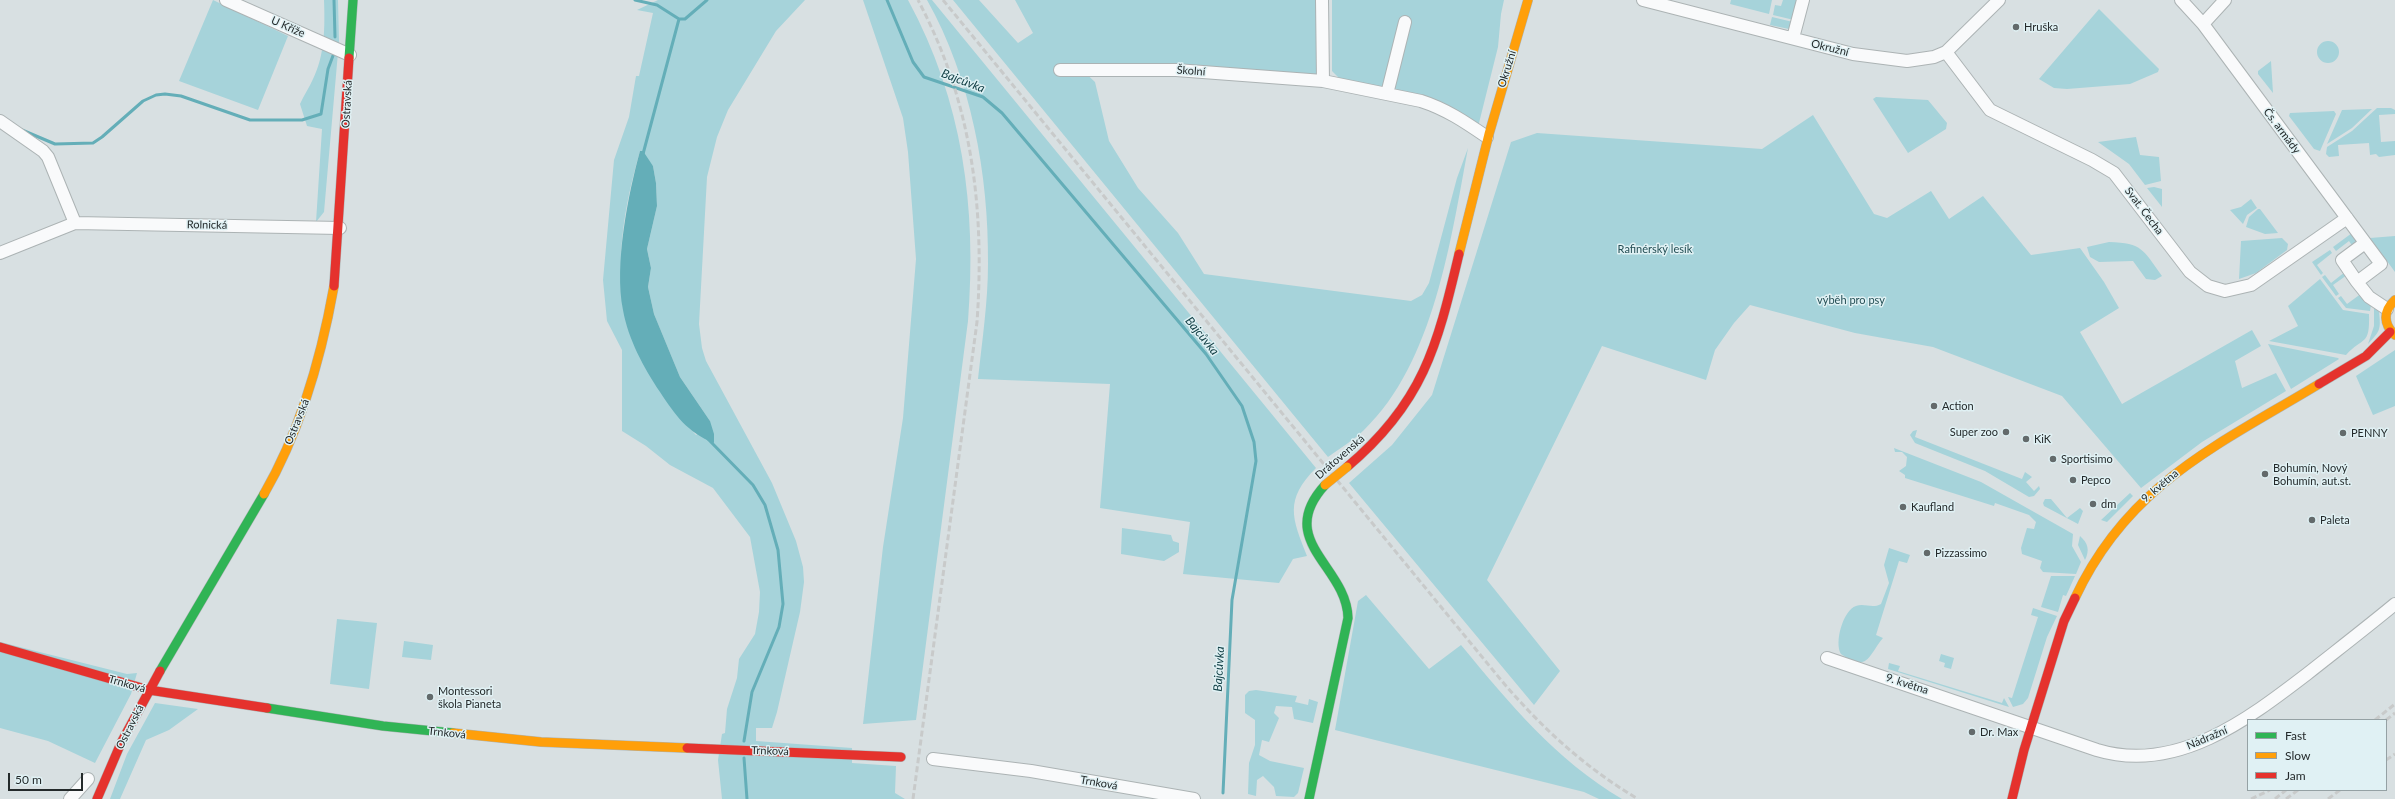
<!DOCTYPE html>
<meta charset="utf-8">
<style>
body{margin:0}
#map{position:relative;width:2395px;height:799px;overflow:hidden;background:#d8e0e2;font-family:Lato,sans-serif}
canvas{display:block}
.legend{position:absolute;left:2247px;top:719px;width:140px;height:72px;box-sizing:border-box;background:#e0f1f4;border:1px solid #95a1a4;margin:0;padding:5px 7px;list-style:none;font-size:12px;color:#242a2b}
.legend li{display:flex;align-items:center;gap:8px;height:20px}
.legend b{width:20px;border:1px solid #95a1a4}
.scale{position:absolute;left:8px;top:773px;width:75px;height:18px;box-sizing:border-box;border:2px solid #242a2b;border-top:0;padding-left:5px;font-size:12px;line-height:14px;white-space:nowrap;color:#242a2b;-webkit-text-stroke:3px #e0f1f4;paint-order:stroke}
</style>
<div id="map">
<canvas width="2395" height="799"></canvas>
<ul class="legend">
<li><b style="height:5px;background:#30b455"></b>Fast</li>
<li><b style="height:5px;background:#ff9f0a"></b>Slow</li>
<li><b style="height:5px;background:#e5322d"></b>Jam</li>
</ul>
<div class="scale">50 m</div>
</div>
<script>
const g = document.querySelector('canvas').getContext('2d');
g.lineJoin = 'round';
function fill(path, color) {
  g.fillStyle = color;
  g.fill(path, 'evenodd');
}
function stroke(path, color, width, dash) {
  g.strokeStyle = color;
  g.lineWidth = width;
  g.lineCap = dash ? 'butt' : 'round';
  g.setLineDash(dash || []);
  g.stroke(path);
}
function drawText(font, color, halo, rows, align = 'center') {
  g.font = font + ' Lato,sans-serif';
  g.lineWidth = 3;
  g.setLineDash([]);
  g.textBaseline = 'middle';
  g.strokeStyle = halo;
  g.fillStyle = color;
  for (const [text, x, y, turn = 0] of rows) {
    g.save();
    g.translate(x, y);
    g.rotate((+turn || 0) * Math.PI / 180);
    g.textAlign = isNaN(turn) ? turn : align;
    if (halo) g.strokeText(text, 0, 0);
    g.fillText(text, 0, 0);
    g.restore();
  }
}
fill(new Path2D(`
 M213,0l75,36 -30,74 -79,-29z
 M324,0h14l1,41 -15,171 -8,10 6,-93 -15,-3 -7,-22c4,-9 9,-16 13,-25 12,-24 12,-53 11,-79z
 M658,0h147l-29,31 -48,79 -11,27 -10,40 -8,147 3,24 4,13 66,122 24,58 7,26 1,15 -4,30 -23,100 -5,16h-16v13l96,7v15l44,3 -1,27 10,6h-183l-4,-39 4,-26 3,-1 2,-24 10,-31 2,-19 16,-25 4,-22 1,-20 -10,-55 -37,-49 -43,-23 -24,-19 -24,-15v-81l-15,-29 -4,-41 11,-120 15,-43 7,-41h3l14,-63 -16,-3zM640,151l13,15 3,17 1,23 -10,43 4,19 -3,19 6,27 26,63 30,44 -14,14c-84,-90 -89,-169 -56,-284z
 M863,0h45c55,101 69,208 60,321l-52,399 -53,4 20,-177 20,-129 13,-159 -8,-107 -5,-34z
 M927,0h5l384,468c-32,32 -24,50 -9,88l-14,3 -14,24 -96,-9 7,-52 -90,-14 10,-124 -132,-5c4,-38 10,-77 10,-115 1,-89 -17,-186 -61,-264z
 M953,0h26l39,43 15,-10 -18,-33h301l2,76 -239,-9 16,15 14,59 29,47 40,45 26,41 207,27 11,-6 7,-12 28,-105 11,-30c-17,91 -34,215 -104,282 -10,10 -24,18 -36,27z
 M1332,0h172l-3,14 -3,33 -20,80 -20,-16 -35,-15 -81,-15 -10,-10z
 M1731,0h41l-3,14 -39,-10z
 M1783,0h16l-5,20 -21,-5 2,-10 6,1z
 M2099,9l60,60 -1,3 -28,12 -63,5 -13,-1 -15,-9z
 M1772,17l21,5 -4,7 -19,-4z
 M2317 52a11 11 0 1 1 22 0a11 11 0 1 1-22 0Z
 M2271,61l2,32 -15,-19v-3z
 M1876,97l52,3 19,23 -1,6 -38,24 -35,-54z
 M2377,108h14l4,2v4l-16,1 2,27 14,-1v14l-16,2 -3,-3 -6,1 -1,-12 -31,2 1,11 -10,1 -3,-3 1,-7 25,-16z
 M2372,109l-20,19 -25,16 15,-34z
 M2334,111l2,3 -16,37 -6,-2 -25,-33 1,-3z
 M1813,115l61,99 13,4 44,-27 18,28 34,-23 48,59 49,-7 24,34 15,26 -39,24 42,72 130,-74 9,16 -26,15 7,27 34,-15 10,18 -84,51 -61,46 -79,-92 -129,-49 -78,-14 -105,-28 -16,18 -19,27 -9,30 -104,-34 -115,234 73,91 -26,34 -185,-222 43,-38 40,-50 79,-253 26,-9 225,16z
 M2136,137l4,18 19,2 2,24 -16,4 -16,-21 -31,-22z
 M2154,187l8,2v18l-15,-19z
 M2251,199l6,9 -10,7 -4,9 -13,-14 11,-3z
 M2258,209h2l18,24 -13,1 -19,-7 3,-10z
 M2352,233l5,7 -4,7 -4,-6 -13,10 -3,-4z
 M2395,236v36l-25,-34z
 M2282,238l6,6 -1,6 -31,23 -17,6 2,-38z
 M2109,242c34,1 34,8 53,34l-7,4 -9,-1 -13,-18 -34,1 -9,-5 -3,-10z
 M2330,250l2,3 -15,12 6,8 -2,2 -9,-13z
 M2345,272l2,3 -14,10 6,9 -3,2 -14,-19 3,-2 6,8z
 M2320,279l23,31 26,4c1,33 -6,22 -23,41l-77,-14 29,-15 -10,-20z
 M2362,293l9,12 -1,6 -24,-3 -8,-10 3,-2 6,8z
 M2374,308l5,4c2,18 1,19 -11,32l6,-18z
 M2268,344l70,14 1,1 -48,30z
 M2395,350v56l-22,9 -17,-39z
 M1917,430l-2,7 107,42 3,-7 7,5 -6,5 8,9 5,-5 1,3 -6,7 -5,1 -44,-26 -70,-28 -5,-8 3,-4z
 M1894,448l87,34 92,52 -1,12 9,16 -5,12 -33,-2 -3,-4 2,-7 -20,-7 -1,-6 6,-20 7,1 2,-7 -7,-7 -34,-12 -1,3 -89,-28v-3l-6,-4 7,-5 1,-9 -5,-5h-7z
 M2130,493l3,3 -26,26 -6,-2z
 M2045,499h6l16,19 13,-10 3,3 -5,13 -34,-18 -1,-3z
 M1122,528l49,7 2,6 6,2v9l-15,9 -43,-7z
 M2080,536c8,7 10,14 5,24l-7,-15z
 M1889,548l21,7 -3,8 -8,-2 -23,74 7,3c-15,18 -15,35 -42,16 -7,-11 2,-44 15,-48 9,-3 16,3 25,-2l8,-21 -5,-18z
 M2051,576h24l-9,20 -3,-1 -5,17 -17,-5z
 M1366,595l63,74 32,-24c48,58 95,115 161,154h-23l-15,-7 -249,-62 23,-129z
 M2033,608l24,8 -10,21 -19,61 -5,6 -10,3 -5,-10 4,1 26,-81 -7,-2z
 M337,619l40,4 -8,66 -39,-5z
 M404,641l29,4 -2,15 -29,-3z
 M0,642l127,32 10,-1 -6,21 -36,69 -47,-22 -48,-13z
 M1941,654l13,4 -3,11 -7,-2 1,-4 -6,-2z
 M1889,663l11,3 -2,5 104,32 2,-5 5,9 -121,-38z
 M1256,690l41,6 -2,6 13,3 1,-6 9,3 -5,21 -19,-4 -2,-12 -16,-1 -2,7 5,5 -10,24 -7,-2 -3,15 11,6 34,7 -6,25 -4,4 -18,-1 -2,-9 -11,-11 -6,4 -1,16 -8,-2 1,-31 6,-18v-25l-10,-7v-18l4,-4z
 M155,703l43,6 -29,21 -23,10 -26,59h-10l17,-45z`), '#a6d3da');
fill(new Path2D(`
 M640,151h3l10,15 3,17 1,23 -10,43 4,19 -3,19 6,27 26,63 30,44 4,13v9c-27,-11 -38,-27 -54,-51 -16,-24 -32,-53 -37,-82 -9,-45 5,-115 17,-159z`), '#64aeb8');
stroke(new Path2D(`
 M334,0l1,37
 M635,0l22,5 22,14h6l22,-19
 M887,0l26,62 11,15 59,20 19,16 204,241 36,52 12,36 2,19 -24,139 -9,193
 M22,130l33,14 38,-1 9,-6 41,-36 13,-6 9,-1 16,2 69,24h52l19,-6 7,-45 6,-16
 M643,154l36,-135
 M708,439l45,46 12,20 13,45 5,54 -4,23 -27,65 -8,49
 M744,758l3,41`), '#64aeb8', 3);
const street = new Path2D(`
 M226,0l124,55
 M1322,0l1,81
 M1643,0l210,54 54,7 27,-4 12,-5 53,-52
 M2181,0l22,24 178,240 -24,18 12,15 18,12
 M2203,24l22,-24
 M1793,38l10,-38
 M1946,52l44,58 102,50 22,13 76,99 18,14 17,5 26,-6 96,-67
 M1060,70h116l147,11 98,20c25,8 44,21 66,36
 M1387,94l18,-72
 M0,121l43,30 5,6 27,66
 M0,253l75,-30 265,5
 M2357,282l-15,-22 23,-17
 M1827,658l270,92c79,24 150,-30 210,-76 29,-23 59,-46 88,-70
 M933,759l98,12 163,28
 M70,799l18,-20`);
const fast = new Path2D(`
 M349,58l4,-58
 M160,671l104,-177
 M267,708l116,18 70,7
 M1309,799l39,-181c-1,-52 -74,-77 -23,-133`);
const slow = new Path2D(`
 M1459,254l30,-120 39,-134
 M2395,300c-12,11 -12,24 0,35
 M264,494c37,-64 57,-135 70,-208
 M2075,598c53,-114 143,-153 244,-214
 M453,733l88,9 146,6`);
const jam = new Path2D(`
 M334,286l15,-228
 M2319,384l47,-28 24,-24
 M1347,467c76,-64 90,-120 112,-213
 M0,647l149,43 118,18
 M687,748l214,9
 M97,799l24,-56 39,-72
 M2012,799l12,-49 40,-129 11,-23`);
stroke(street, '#acb3b4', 14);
stroke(fast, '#acb3b4', 10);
stroke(slow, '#acb3b4', 10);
stroke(jam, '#acb3b4', 10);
stroke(street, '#f9fafb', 12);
stroke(fast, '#30b455', 9);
stroke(slow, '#ff9f0a', 9);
stroke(jam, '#e5322d', 9);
stroke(new Path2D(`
 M943,0l558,680c40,47 83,87 137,119
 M2375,720l20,-16
 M2386,720l9,-7
 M2386,760l9,-6
 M913,799l64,-477c8,-114 -5,-220 -59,-322
 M2251,799l19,-9
 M2275,799l11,-9
 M2286,799l12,-9
 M2328,799l12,-9`), '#c8caca', 3, [6, 3]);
const slowBridge = new Path2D(`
 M1325,485l22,-18`);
stroke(slowBridge, '#acb3b4', 10, []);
stroke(slowBridge, '#ff9f0a', 9);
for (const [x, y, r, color] of [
 [2016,27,4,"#636a6b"],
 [1934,406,4,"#636a6b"],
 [2006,432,4,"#636a6b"],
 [2343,433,4,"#636a6b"],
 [2026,439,4,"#636a6b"],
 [2053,459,4,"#636a6b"],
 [2265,474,4,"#636a6b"],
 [2073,480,4,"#636a6b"],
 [2093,504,4,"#636a6b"],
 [1903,507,4,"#636a6b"],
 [2312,520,4,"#636a6b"],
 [1927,553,4,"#636a6b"],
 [430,697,4,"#636a6b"],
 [1972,732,4,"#636a6b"]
]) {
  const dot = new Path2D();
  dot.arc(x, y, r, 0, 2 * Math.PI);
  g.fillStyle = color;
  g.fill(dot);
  stroke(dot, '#e0f1f4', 1.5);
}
drawText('11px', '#242a2b', '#e0f1f4', [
 ["U Kříže",288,27,24],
 ["Okružní",1830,48,14],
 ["Okružní",1507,69,-73],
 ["Školní",1191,71,4],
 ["Ostravská",347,104,-87],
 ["Čs. armády",2282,131,53],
 ["Svat. Čecha",2144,211,53],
 ["Rolnická",207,225,1],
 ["Ostravská",297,422,-68],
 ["Drátovenská",1340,457,-41],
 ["9. května",2160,486,-40],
 ["Trnková",127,684,16],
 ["9. května",1907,684,18],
 ["Ostravská",130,727,-63],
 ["Trnková",447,733,6],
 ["Nádražní",2207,738,-23],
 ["Trnková",770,751,2],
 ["Trnková",1099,783,10]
]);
drawText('11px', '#242a2b', '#e0f1f4', [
 ["Hruška",2024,27],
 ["Action",1942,406],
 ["Super zoo",1998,432,"right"],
 ["PENNY",2351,433],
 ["KiK",2034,439],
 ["Sportisimo",2061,459],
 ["Bohumín, Nový",2273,468],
 ["Bohumín, aut.st.",2273,481],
 ["Pepco",2081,480],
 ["dm",2101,504],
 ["Kaufland",1911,507],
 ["Paleta",2320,520],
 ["Pizzassimo",1935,553],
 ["Montessori",438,691],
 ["škola Pianeta",438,704],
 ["Dr. Max",1980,732]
], 'left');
drawText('11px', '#234e54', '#e0f1f4', [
 ["Rafinérský lesík",1655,249],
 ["výběh pro psy",1851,300]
]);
drawText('italic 12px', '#144147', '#e0f1f4', [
 ["Bajcůvka",963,81,21],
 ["Bajcůvka",1202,336,51],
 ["Bajcůvka",1219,669,-87]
]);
</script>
